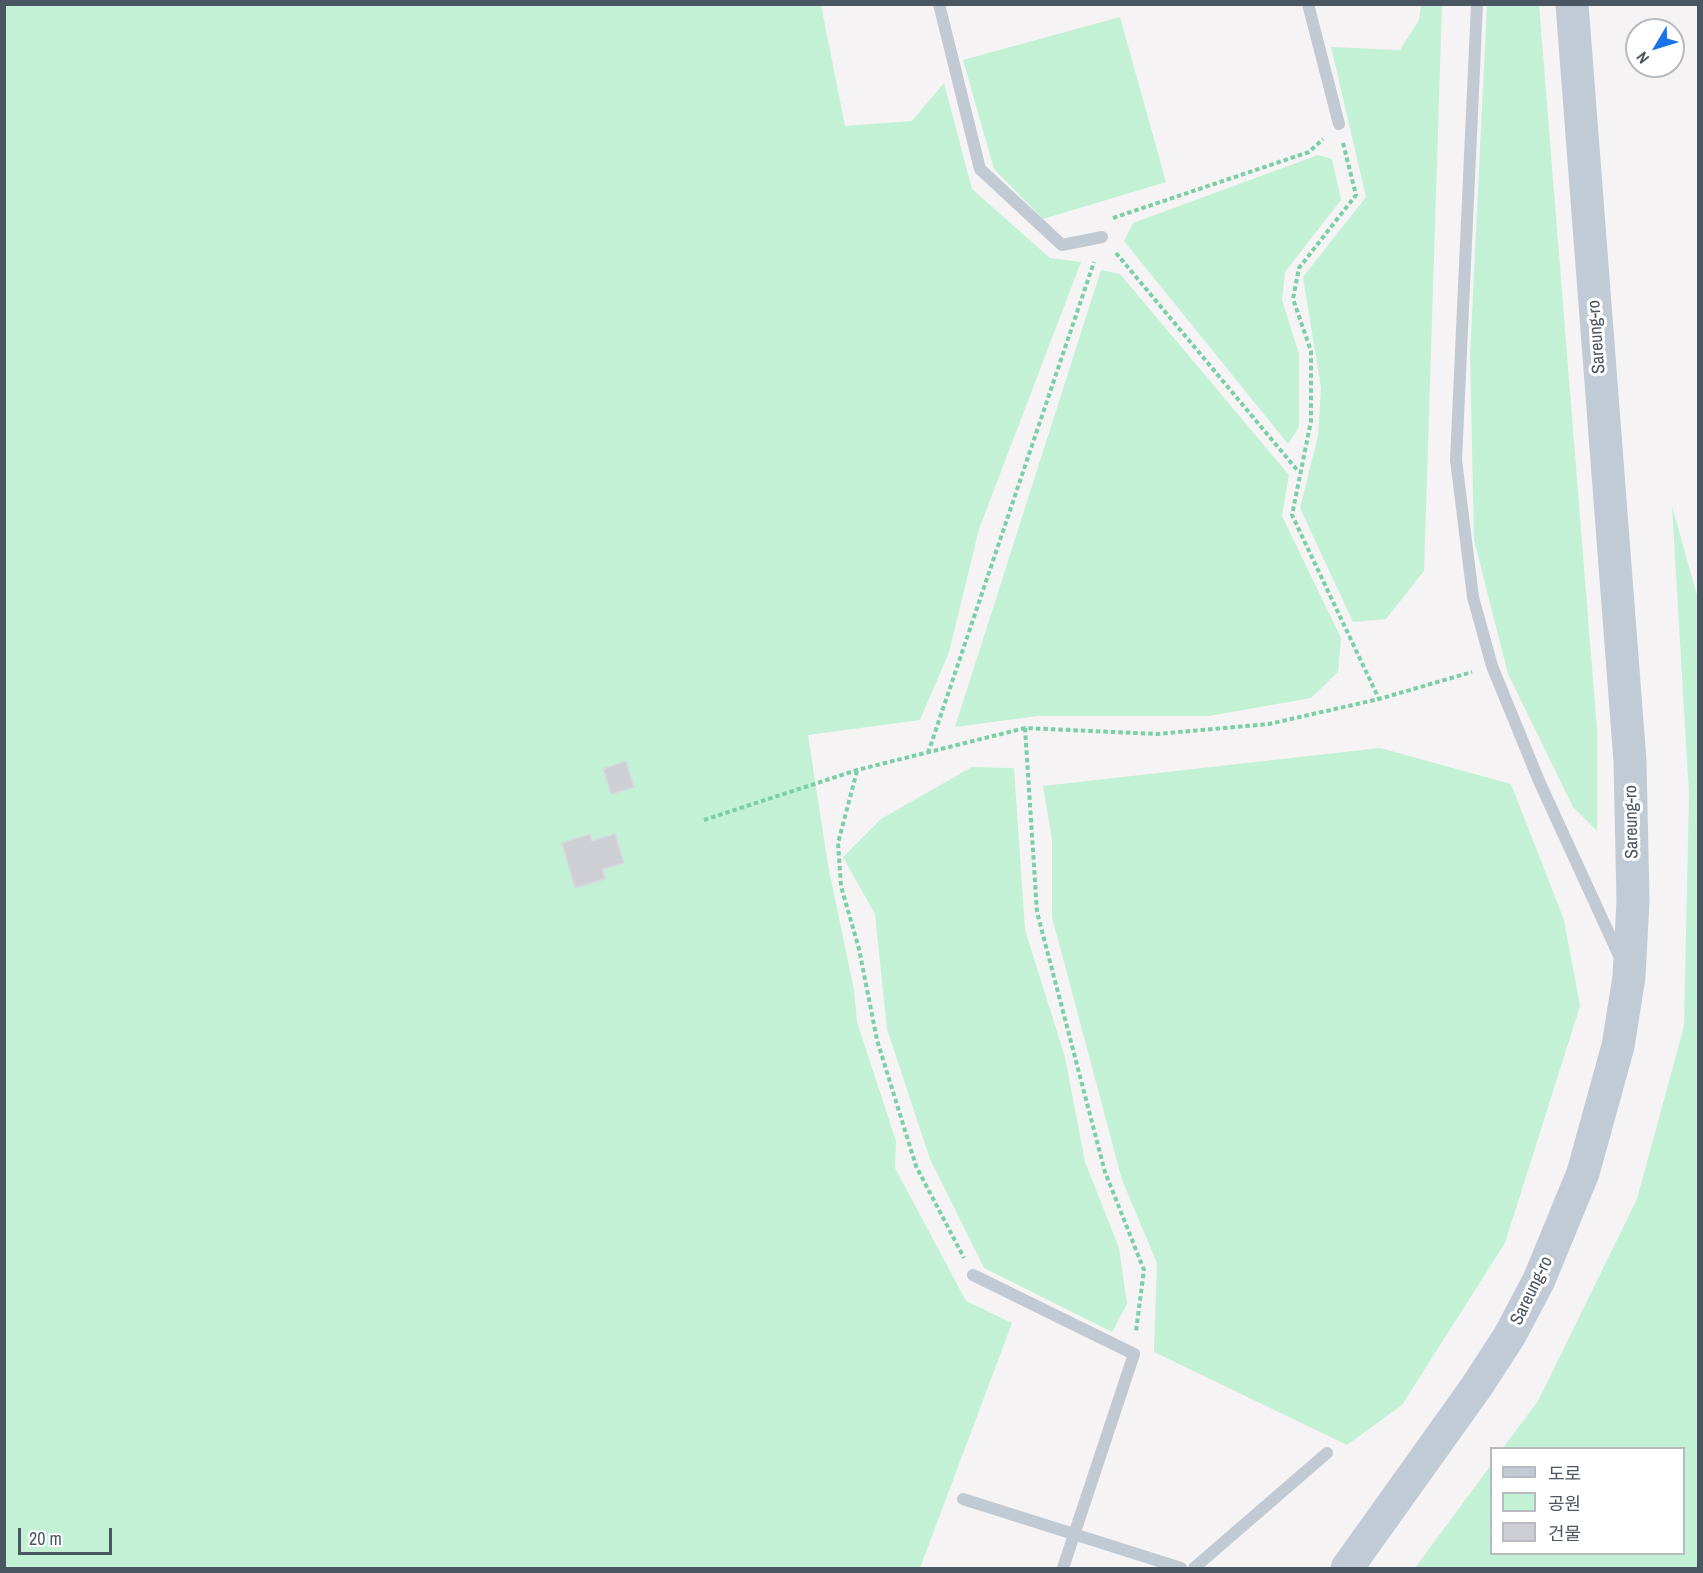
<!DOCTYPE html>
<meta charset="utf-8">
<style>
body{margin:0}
#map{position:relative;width:1703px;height:1573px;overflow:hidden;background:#f5f3f3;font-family:"Archivo Narrow","Noto Sans KR",sans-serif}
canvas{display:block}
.frame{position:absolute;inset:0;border:6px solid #4a5661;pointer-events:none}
.legend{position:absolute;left:1490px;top:1447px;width:195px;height:108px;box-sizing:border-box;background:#fff;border:2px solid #b7bbc0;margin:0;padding:8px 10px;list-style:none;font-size:18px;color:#4a5661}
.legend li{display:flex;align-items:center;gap:12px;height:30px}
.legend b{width:30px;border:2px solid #b7bbc0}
.north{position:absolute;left:1625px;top:18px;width:60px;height:60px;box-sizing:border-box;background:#fff;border:2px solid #b7bbc0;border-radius:50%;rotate:232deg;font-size:16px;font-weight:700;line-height:24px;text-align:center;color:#4a5661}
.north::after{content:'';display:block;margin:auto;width:21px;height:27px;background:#1a73e8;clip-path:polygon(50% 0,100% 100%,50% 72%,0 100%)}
.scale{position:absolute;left:18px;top:1528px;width:94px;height:27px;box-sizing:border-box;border:3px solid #4a5661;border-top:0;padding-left:8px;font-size:18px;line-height:21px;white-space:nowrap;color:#4a5661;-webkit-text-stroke:4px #fff;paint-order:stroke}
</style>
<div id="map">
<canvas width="1703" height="1573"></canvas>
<div class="frame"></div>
<ul class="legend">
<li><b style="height:8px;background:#c1cbd6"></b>도로</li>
<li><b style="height:16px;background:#c3f1d5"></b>공원</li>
<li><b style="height:16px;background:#cdcfd5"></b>건물</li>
</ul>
<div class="north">N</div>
<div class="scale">20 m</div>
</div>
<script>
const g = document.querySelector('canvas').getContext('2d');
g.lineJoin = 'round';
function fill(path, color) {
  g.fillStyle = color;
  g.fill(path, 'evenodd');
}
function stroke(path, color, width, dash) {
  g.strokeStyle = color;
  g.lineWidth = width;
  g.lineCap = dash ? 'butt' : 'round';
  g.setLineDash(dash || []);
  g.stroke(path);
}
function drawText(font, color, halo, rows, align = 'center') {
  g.font = font + ' "Archivo Narrow",sans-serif';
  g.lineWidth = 6;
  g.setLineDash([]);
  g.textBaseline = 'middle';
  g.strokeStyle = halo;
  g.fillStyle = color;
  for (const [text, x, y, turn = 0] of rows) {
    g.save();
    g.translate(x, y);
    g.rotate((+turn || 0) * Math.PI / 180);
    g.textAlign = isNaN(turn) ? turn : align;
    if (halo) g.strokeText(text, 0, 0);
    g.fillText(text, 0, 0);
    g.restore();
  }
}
fill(new Path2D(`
 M1539,4l58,726v101l-24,-24 -65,-133 -34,-134 -4,-185 17,-350z
 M5,5h816l24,121 67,-5 32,-38 28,106 78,69 31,4 -102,267 -30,123 -29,68 -112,15 20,130 26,125 3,32 39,119 -1,27 71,133 46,22 -92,245h-915z
 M1421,5h21l-18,566 -38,48 -33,3 -53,-114 18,-72 3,-48 -18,-111 63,-80 -35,-150 69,3 19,-30z
 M1120,17l46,165 -123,37 -49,-50 -31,-109z
 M1318,155l14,4 9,41 -56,72 -3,28 17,54v73l-11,17 -164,-203 9,-18z
 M1101,270l19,4 169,201 -7,41 59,122 -3,34 -27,26 -102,18h-171l-83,11z
 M1672,506l26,93v969h-283l76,-103 1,89h192v-106h-181l35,-47 99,-202 47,-173 5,-232z
 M1380,748l131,36 53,136 16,86 -75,237 -103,162 -55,40 -193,-93 3,-89 -35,-83 -70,-263v-77l-9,-54z
 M972,767l42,1 11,162 40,127 20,105 34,86 8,56 -15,28 -128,-64 -54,-109 -43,-130 -12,-115 -32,-57 38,-38z`), '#c3f1d5');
const building = new Path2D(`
 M626,761l8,26 -23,7 -8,-25z
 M590,834l2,7 23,-7 9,29 -21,6 2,10 -30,9 -13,-45z`);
fill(building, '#cdcfd5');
stroke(building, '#d7d9de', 1.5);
stroke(new Path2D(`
 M1343,143l13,52 -57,73 -6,31 18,52v70l-19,94 87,184
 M1113,218l196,-66 14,-13
 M1116,253l182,218
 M1025,728l12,184 68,260 39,98 -8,61
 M928,753l166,-491
 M857,771l-19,72 3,43 18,63 18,91 39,126 48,92
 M704,820l153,-50 168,-42 132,6 112,-10 110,-25 93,-27`), '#7ad0a6', 4, [4.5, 3]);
stroke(new Path2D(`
 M939,4l41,165 82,76 40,-8
 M1308,4l31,120
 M1477,4l-21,456 17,137 19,69 47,115 83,181
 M973,1275l161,79 -71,214
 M963,1499l218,69
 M1194,1568l133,-115`), '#c1cad2', 12);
stroke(new Path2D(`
 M1347,1568l130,-182 33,-51 29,-55 44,-107 35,-127 11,-69 4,-76 -3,-140 -58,-757`), '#c1cbd6', 33);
drawText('18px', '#4a5661', '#fff', [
 ["Sareung-ro",1597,337,-94],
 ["Sareung-ro",1632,822,-91],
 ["Sareung-ro",1532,1291,-64]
]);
</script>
